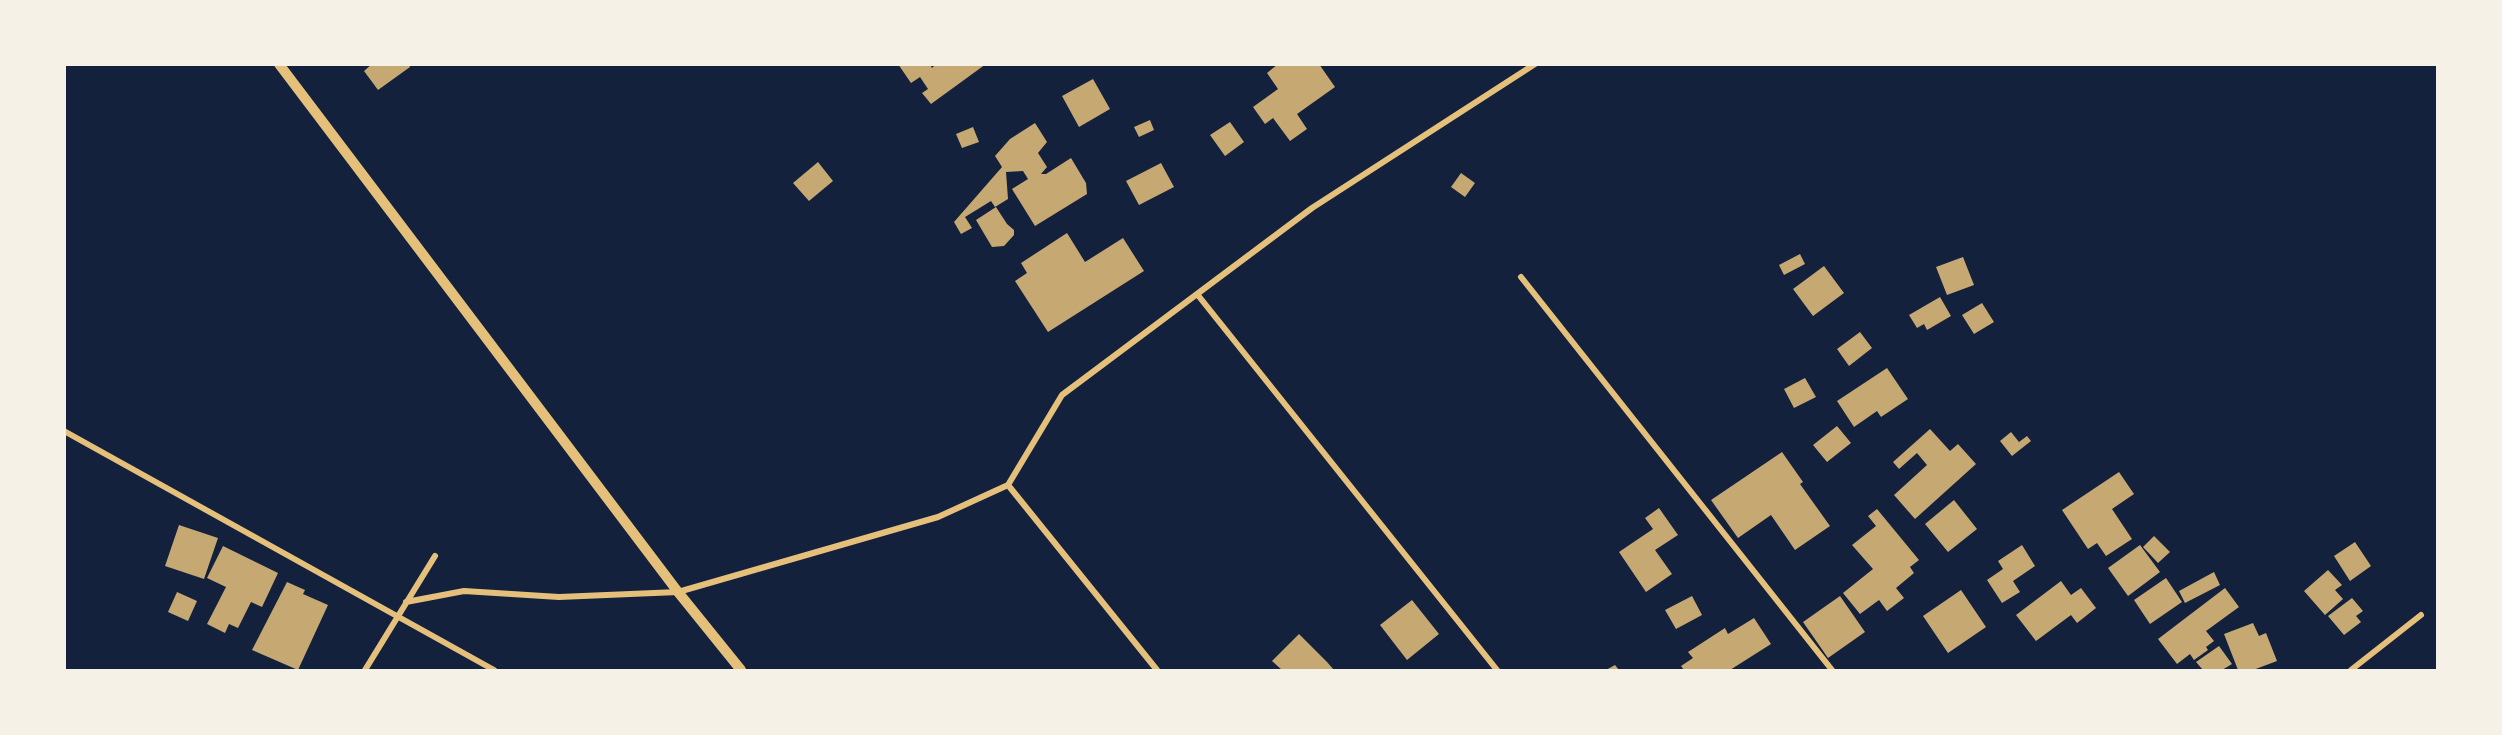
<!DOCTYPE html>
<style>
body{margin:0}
#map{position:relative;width:2502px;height:735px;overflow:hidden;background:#14213d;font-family:Cabin,sans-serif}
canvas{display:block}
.frame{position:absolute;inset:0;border:66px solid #f6f1e7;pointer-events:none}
</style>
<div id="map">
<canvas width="2502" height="735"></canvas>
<div class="frame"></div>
</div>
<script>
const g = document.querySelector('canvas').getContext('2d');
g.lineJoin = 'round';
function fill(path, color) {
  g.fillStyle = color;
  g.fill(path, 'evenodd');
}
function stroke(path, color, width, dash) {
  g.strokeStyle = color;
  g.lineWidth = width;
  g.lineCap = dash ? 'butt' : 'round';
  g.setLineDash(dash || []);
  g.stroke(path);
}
fill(new Path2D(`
 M372,64h37l1,3 -32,23 -14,-19z
 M898,64h32l2,4 4,-4h50l-55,40 -9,-11 6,-4 -8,-12 -9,6z
 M1278,64h41l16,23 -38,27 10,15 -17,12 -17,-23 -8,6 -12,-17 25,-18 -11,-16z
 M1093,79l17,30 -31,18 -17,-31z
 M1150,120l4,10 -15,7 -5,-10z
 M1230,122l14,20 -19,14 -15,-21z
 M1035,123l12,19 -9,11 9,14 -6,7h5l25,-16 15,25 1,11 -52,32 -23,-37 16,-10 -5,-8 -17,1 2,27 -13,8 -4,-6 -26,16 7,11 -11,6 -7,-12 48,-55 -7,-11 15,-17z
 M973,127l6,15 -17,6 -6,-14z
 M818,162l15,19 -24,20 -16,-18z
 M1161,163l13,24 -35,18 -13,-24z
 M1461,173l14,10 -10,14 -14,-10z
 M996,207l11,17 7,6v5l-10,11 -12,1 -16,-27z
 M1067,233l18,29 38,-24 21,33 -96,61 -33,-51 12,-8 -6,-10z
 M1800,254l5,10 -21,11 -5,-10z
 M1963,257l11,28 -27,10 -11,-28z
 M1824,266l20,27 -31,23 -20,-27z
 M1940,297l11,19 -24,14 -3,-6 -7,4 -8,-13z
 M1982,303l12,19 -20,12 -12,-19z
 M1860,332l12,16 -23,18 -12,-17z
 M1887,368l21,31 -27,18 -4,-6 -23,16 -17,-26z
 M1805,378l11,19 -22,11 -10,-19z
 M1837,426l14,17 -24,19 -14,-17z
 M1930,429l20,22 8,-7 18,20 -61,55 -21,-24 33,-30 -10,-12 -18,16 -6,-7z
 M2011,432l8,10 8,-6 4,5 -19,15 -12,-15z
 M1782,452l21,30 -3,2 30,42 -35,24 -24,-35 -33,23 -27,-38z
 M2119,472l15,22 -22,15 20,30 -26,17 -9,-13 -9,6 -26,-39z
 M1954,500l23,29 -29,23 -23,-28z
 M1659,508l19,27 -23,15 17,24 -26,18 -27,-40 34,-23 -8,-11z
 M1877,509l42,51 -9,7 4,6 -18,15 8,10 -17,13 -8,-11 -19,14 -17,-21 30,-24 -21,-24 24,-19 -8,-10z
 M179,525l39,13 -14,41 -39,-13z
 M2154,536l16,16 -12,11 -15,-16z
 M2355,542l16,24 -21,15 -16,-25z
 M2022,545l13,21 -22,15 7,11 -18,11 -15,-23 16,-11 -5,-8z
 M2140,545l20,27 -32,24 -20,-28z
 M223,546l55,27 -16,34 -11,-5 -13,26 -9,-4 -4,9 -18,-9 19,-37 -19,-9z
 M2328,570l14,15 -7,5 8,9 -18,16 -21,-24z
 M2214,572l6,13 -35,18 -6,-12z
 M2166,578l16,24 -32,22 -16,-24z
 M2061,581l10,14 10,-7 15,20 -19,15 -6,-8 -35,26 -20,-26z
 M287,582l18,8 -2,4 25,11 -30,65 -46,-20z
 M2225,588l14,19 -33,24 8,10 -8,6 2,3 -14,10 -4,-6 -13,10 -19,-25z
 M1961,590l25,37 -38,26 -25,-37z
 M177,592l20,9 -9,20 -20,-9z
 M1692,596l10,19 -26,14 -11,-19z
 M1840,596l25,36 -37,26 -25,-36z
 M2352,598l11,13 -7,5 5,6 -17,13 -16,-19z
 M1412,600l27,34 -32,26 -27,-35z
 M1754,618l17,26 -41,26h-46l-3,-4 12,-8 -5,-6 37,-24 3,6z
 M2253,623l6,13 7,-3 11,28 -24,9h-15l-14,-36z
 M1299,634l28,28 7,8h-52l-10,-9z
 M2219,646l13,18 -10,6h-19l-7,-8z
 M1615,665l4,5h-13z`), '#c6a872');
stroke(new Path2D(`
 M1521,277l311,393
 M1197,294l300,376
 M64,431l430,239
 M1008,485l149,185
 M406,602l58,-11 95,6 119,-5 260,-75 70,-32 54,-90 250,-187 223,-144
 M365,670l70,-114
 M2351,670l70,-55`), '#e5c07b', 6);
stroke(new Path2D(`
 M279,64l399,528 63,78`), '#e5c07b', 10);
</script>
